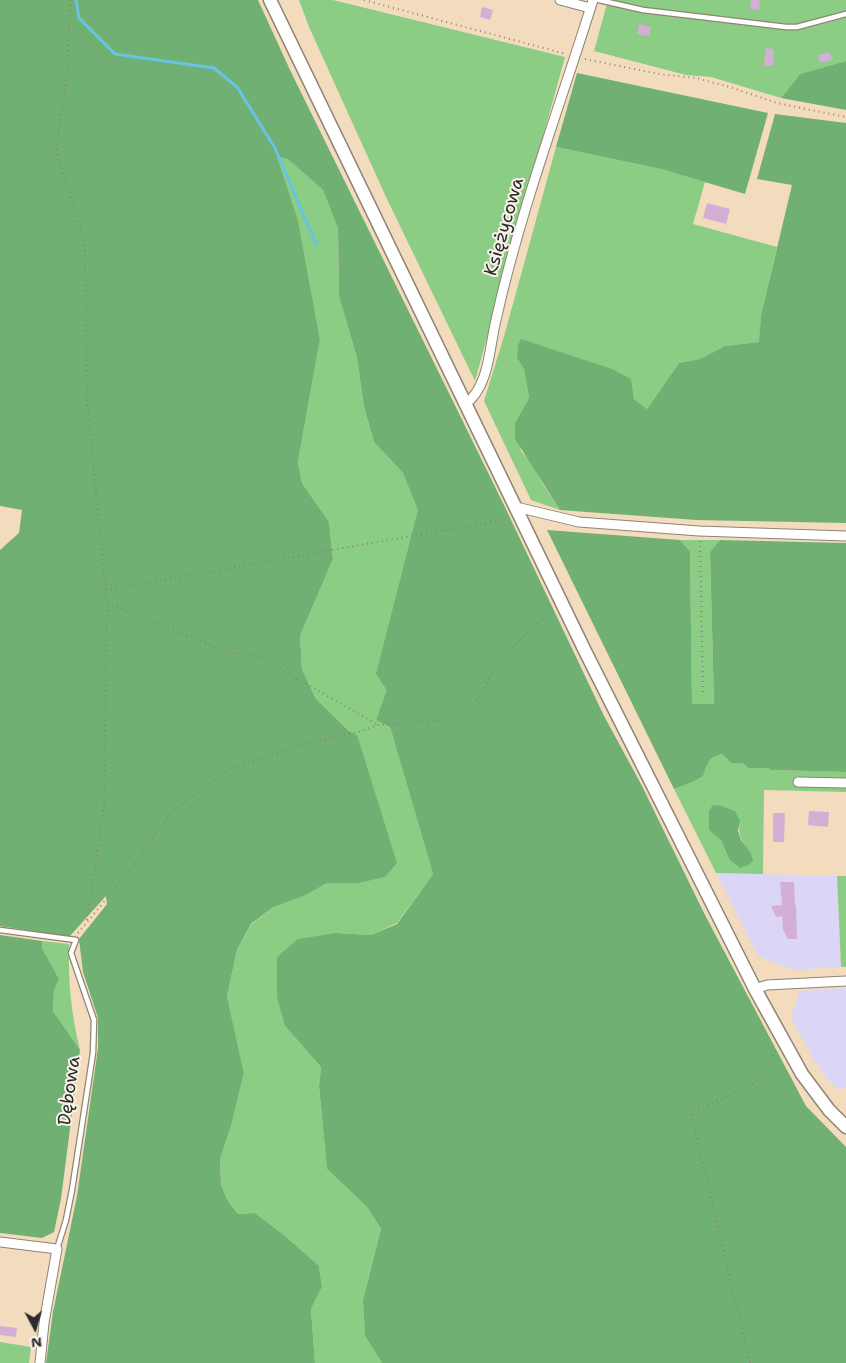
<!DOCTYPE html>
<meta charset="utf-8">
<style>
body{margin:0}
#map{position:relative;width:846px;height:1363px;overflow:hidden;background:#f3dcbd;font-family:"Shantell Sans",sans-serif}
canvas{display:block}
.north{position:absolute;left:10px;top:1303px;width:50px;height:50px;-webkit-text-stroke:4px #f7f3e8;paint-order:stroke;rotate:174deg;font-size:14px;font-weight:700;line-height:20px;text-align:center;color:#2b2b2b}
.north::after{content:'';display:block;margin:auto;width:18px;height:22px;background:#2b2b2b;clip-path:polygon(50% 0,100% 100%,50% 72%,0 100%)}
</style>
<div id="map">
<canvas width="846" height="1363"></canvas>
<div class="north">N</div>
</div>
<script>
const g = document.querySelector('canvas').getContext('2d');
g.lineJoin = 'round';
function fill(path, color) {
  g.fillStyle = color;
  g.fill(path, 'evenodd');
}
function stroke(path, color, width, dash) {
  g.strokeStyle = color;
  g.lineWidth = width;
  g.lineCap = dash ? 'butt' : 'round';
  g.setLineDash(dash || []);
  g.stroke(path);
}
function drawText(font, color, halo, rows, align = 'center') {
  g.font = font + ' "Shantell Sans",sans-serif';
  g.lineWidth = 4;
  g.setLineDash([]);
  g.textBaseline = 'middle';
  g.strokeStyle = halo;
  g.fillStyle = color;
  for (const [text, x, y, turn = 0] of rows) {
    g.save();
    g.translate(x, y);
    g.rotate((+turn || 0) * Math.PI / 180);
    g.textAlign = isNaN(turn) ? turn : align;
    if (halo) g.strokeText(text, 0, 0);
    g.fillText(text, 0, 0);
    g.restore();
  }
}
fill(new Path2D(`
 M716,873l121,3 4,91 -49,3 -34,-14z
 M846,988v100l-8,1 -10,-9 -15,-22 -22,-40 9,-27z`), '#dcd6f6');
fill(new Path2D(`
 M299,0h34l232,57 -90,324 -89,-184 -77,-170z
 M608,0h238v61l-46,13 -19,24 -70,-21 -25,-2 -92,-24z
 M556,147l105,22 44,13 -12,42 84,23 -16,68 -1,27 -35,4 -25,13 -21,4 -32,46 -13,-10 -4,-20 -113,-21 7,11 5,29 -14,25 6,28 10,12 13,23 16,24 -29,-10 -47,-99 21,-68z
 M276,157l12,1 35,32 15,39 1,67 18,62 7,49 10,35 29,31 16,37 -8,32 -23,148 -12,30 14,7 43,147 -36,49 -26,12 -35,-2 -51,93 36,41 -2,19 8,83 40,38 14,22 -18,71 2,36 17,27h-67l-4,-54 11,-22 -3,-21 -35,-31 -29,-22 -17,1 -10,-13 -7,-16 -1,-26 11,-33 13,-53 -17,-77 10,-46 14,-25 21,-17 34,-13 21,-12h31l-1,-148 -8,-4 -33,-32 -14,-30 -2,-33 33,-77 -4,-37 -27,-39 -4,-21 22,-123 -22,-119z
 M680,540h40l-10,12 4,152h-22l-2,-153z
 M722,754l9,9h12l5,5h22v2l76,2v20l-82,-2 -1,84 -47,-1 -42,-84 16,-6 14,-12 1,-6 12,-10zM740,821c-3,14 2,21 11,32l-22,6 -8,-19z
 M837,876h9v91h-5z
 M42,941l27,3c-1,36 2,70 11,106l-27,-39 1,-20 5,-12 -17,-31z
 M0,1342l31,5 -2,16h-29z`), '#8bcd85');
fill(new Path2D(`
 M0,0h258l32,70 213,433 101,213 37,68 64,131 101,191 40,41v216h-464l-17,-27 -2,-36 18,-71 -14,-22 -40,-38 -8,-83 2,-19 -36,-41 -8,-29v-40l21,-18 38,-6 35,2 26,-11 36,-50 -43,-147 -14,-7 11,-30 -11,-16 42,-164 -15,-37 -29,-31 -10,-35 -7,-49 -18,-62 -1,-67 -15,-39 -35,-31 -11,-2 21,63 22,119 -22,123 4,21 27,39 4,37 -33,77 2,33 14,30 33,32 8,4 40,128 -12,14 -27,6h-31l-21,12 -34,13 -21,16 -14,26 -10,46 17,77 -13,53 -11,33 1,26 7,16 10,13 17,-1 29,22 35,31 3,21 -11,22 4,54h-269l7,-51 24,-116 21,-148v-30l-15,-46 -4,-33 28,-35 -1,-8 -37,41 -69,-11v-376l19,-17 3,-23 -22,-4z
 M846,61v49l-65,-12 19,-24z
 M577,73l191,40 -23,81 -84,-25 -105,-22z
 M775,114l71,9v400l-150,-3 -136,-10 -45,-71v-16l14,-25 -5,-29 -7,-11 1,-13 3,-6 91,30 19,10 3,20 13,10 32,-46 21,-4 25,-13 34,-4 2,-27 31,-130 -35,-6z
 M547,530l133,10 10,11 2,153h22l-4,-152 10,-12 126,3v229l-76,-2 -1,-2h-21l-5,-5h-12l-9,-9c-13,3 -16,11 -19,22l-13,7 -16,6z
 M718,805l17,6 5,10 -2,10 3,9 10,13 2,8 -5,4 -8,3 -11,-9 -8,-19 -12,-10v-19l3,-5z
 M0,935l42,6v7l17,31 -5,12 -1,20 27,39 -19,149 -7,33 -12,6 -42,-5z`), '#70b072');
stroke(new Path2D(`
 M76,0l3,18 36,36 99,14 23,19 38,61 41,96`), '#67c4e5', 3);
fill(new Path2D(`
 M751,0h9l-1,10 -9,-1z
 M482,7l11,3 -3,10 -10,-3z
 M639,24l12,3 -2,9 -12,-2z
 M766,48l8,1 -1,17 -9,-1z
 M830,52l2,8 -12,3 -2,-8z
 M707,203l23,6 -4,15 -23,-6z
 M809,811l20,1 -1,15 -20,-2z
 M773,813h12l-1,29h-11z
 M780,882h14l1,23h1l1,34h-9l-5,-10 -1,-13 -6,1 -5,-11 11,-1z
 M0,1326l17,2 -1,9 -16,-2z`), '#d4afd5');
const lane = new Path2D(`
 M599,0l44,10 143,17h11l49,-13
 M0,930l76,10 -5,13 23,67 -1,33 -21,137 -6,30 -9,29`);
const street = new Path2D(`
 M560,0l30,8
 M466,404c24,-20 23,-56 30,-84 24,-109 64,-214 97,-320
 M516,507l63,15 120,9 147,5
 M798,782l48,1
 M755,989l12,-4 79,-4
 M0,1242l57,7 -13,74 -4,40`);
const secondary = new Path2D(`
 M270,0l315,651 170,338 47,85 27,36 17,17`);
stroke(lane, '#8f8474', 7);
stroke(street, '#8f8474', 11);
stroke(secondary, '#8f8474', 15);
stroke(new Path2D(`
 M70,0l-2,67 -12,84 29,92 2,158 20,202 121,49 32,5 118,68
 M364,0l202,54
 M585,59l74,15 37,4 34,9 47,16 69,14
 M700,541l3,153
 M106,590l396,-70
 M87,920l17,-113 3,-204
 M78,933l54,-65 40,-57 58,-42 77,-26 51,-11 20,-7 68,-5 28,-15 27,-46 40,-39 12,-9
 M750,1363l-59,-250 64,-30 21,-32`), '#8f8474', 2, [1, 4]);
stroke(lane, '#fff', 4.5);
stroke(street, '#fff', 9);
stroke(secondary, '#fff', 12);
drawText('18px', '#2b2b2b', '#f7f3e8', [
 ["Księżycowa",505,227,-74],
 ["Dębowa",70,1091,-82]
]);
</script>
